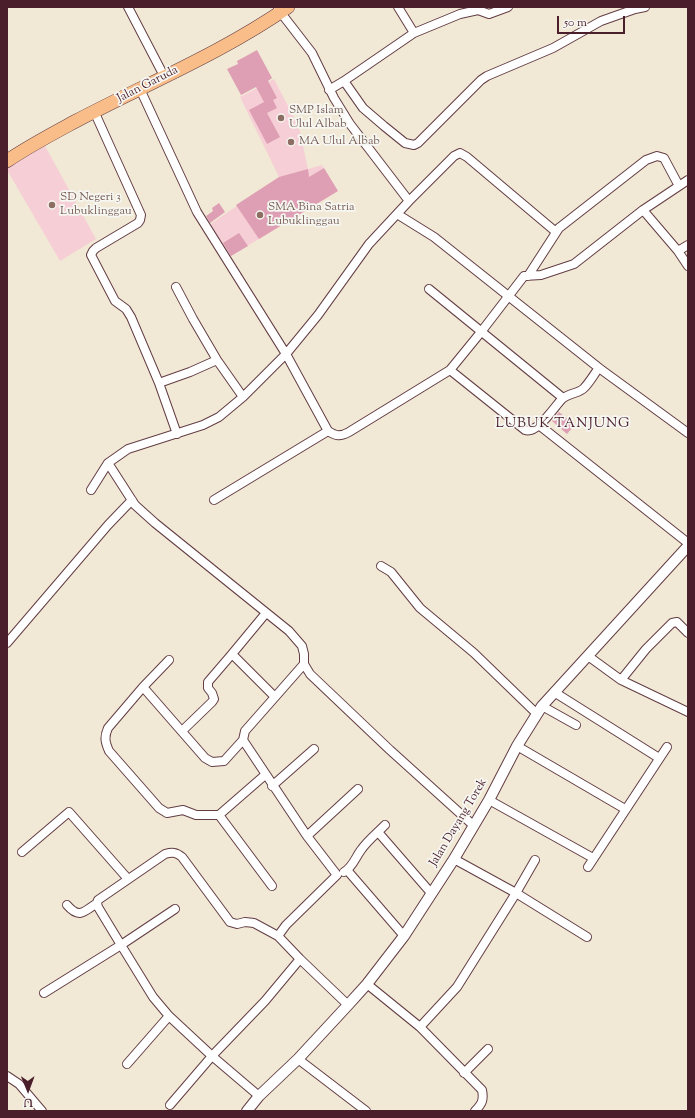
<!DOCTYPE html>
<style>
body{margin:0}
#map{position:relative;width:695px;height:1118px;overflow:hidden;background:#f1e9d5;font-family:"Sorts Mill Goudy",serif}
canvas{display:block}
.frame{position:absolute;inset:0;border:8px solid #4a1f2b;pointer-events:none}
.north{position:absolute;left:8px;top:1070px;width:40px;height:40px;-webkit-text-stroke:3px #f6f6f2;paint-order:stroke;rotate:179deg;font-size:11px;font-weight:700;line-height:16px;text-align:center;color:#4a1f2b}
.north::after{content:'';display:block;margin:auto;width:14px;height:18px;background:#4a1f2b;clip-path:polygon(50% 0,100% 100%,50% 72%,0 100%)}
.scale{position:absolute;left:557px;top:16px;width:68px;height:18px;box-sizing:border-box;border:2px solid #4a1f2b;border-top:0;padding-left:5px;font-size:12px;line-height:14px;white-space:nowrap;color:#4a1f2b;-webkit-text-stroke:3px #f6f6f2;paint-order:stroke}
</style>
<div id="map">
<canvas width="695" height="1118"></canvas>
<div class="frame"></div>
<div class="north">U</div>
<div class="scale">50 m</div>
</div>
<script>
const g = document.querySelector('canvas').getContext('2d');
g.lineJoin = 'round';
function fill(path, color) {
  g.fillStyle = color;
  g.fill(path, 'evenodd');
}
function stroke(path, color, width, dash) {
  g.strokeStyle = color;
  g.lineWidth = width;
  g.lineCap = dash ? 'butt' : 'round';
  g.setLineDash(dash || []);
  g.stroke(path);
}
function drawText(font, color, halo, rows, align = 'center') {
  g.font = font + ' "Sorts Mill Goudy",serif';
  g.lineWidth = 3.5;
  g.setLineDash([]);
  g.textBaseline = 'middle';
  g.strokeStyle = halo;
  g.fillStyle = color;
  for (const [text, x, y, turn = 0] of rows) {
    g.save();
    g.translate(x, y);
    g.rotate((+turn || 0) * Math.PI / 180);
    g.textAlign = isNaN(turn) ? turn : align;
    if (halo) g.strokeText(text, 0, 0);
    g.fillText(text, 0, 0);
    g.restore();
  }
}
fill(new Path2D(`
 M274,79l25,48 9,42 14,-4 16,26 -109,66 -20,-32 70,-48 -39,-80z
 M44,144l52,95 -36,22 -53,-91v-4z`), '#f6cfd6');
fill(new Path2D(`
 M257,50l15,28 -4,3 9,17 -4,2 4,8 -10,5 13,24 -13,7 -18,-34 15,-8 -8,-15 -15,8 -14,-26 11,-5 -1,-3z
 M324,168l14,23 -79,48 -23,-34 43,-28 29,-8 1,8z
 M219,203l6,9 -15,11 -4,-7 7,-5 -1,-3z
 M239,233l9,13 -17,10 -8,-13z
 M559,412l16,13 -8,9 -15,-13z`), '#de9fb4');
const minor = new Path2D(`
 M128,7l36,69
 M398,7l16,26
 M278,9l34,44 22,45 16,26 59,77
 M344,81l19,27 21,18 21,17 9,2 4,-2 63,-63 6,-4 66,-28 48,-27 34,-12 10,-2
 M140,89l57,123 89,142 42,77c8,5 12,6 21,1l101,-62 31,-38 43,-56 17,-1 33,-11 69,-54 45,-30
 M329,90l15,-9 70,-48 46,-19 18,-4 11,4 19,-7
 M94,111l47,104 -1,5 -2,3 -42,25 -3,3 -2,4 24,46 11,8 5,8 28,66 18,51
 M643,210l35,41 10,15
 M397,214l37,23 165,131 89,65
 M678,251l10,-6
 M528,276l31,-48 87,-68 11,-4 7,2 15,28
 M176,287l17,32 24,41 26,37
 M429,289l134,109
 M450,370l75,60c13,4 29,-23 37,-31 7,-6 18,-6 22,-11 6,-6 10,-14 15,-20
 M159,383l31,-11 27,-12
 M539,425l149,118
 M108,463l27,42 20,18 134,108 13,15 2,8v10l6,10 80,76 83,75
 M91,490l17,-27 20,-14 75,-24 16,-8 24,-20 43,-43 32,-39 51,-71 40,-43 45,-45 6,-3 7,4 89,75
 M214,500l114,-69
 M381,566l10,6 29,36 54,45 62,60
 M266,613l-34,41 43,43 -30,34 -2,9 64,96 30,39 -51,50 -8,11
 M7,643l101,-118 24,-25
 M588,656l33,24 67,32
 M169,660l-26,27 -35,41c-4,9 -3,14 1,23l50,57 8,5 16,-3 13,5h23l46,-40
 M621,680l25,-31 26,-26 5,-1 11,11
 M143,687l62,71 7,4 12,-1 19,-21
 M554,692l105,66
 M275,697l29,-33
 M542,706l34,19
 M182,731l30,-29 2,-3 -2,-6 -4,-5v-6l24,-28
 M517,746l108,63
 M272,786l42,-37
 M489,800l104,58
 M219,815l53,71
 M378,832l53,61
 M307,836l51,-47
 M22,852l47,-40 59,67
 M454,859l62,34 71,44
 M588,867l79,-120
 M347,870l57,66
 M344,872c9,-5 11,-14 17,-22 6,-9 16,-17 24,-25
 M67,905c12,14 17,7 30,-2
 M175,909l-54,36 32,52 16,19 43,40 47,40
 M367,984l53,43 62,63c2,10 0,14 -7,21
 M44,993l77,-48 -23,-38 -1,-4 1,-3 67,-46c7,-2 11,-2 17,3l48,65 7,2 8,-2 9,1 24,13 22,23 48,46
 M420,1027l37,-40 59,-94 19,-33
 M298,1059l68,52
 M127,1064l42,-48
 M464,1073l24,-24
 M7,1076l12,8 23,27
 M170,1105l42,-49 53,-55 35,-42`);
const tertiary = new Path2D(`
 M247,1111l12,-15 39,-37 50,-54 19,-21 37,-48 50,-77 35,-59 28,-54 25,-40 146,-160`);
const trunk = new Path2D(`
 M7,161c22,-15 45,-27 69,-40 70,-37 146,-68 212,-114`);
stroke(minor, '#633d44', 10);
stroke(tertiary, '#633d44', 12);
stroke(trunk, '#633d44', 14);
stroke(minor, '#fff', 8);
stroke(tertiary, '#fff', 10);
stroke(trunk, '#f8bd88', 13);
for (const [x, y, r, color] of [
 [281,118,4,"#8d6e63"],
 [291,142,4,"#8d6e63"],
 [52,205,4,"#8d6e63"],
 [260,215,4,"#8d6e63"]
]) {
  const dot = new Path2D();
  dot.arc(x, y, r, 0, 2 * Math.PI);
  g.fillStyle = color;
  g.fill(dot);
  stroke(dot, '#f6f6f2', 1.5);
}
drawText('12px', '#4a1f2b', '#f6f6f2', [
 ["Jalan Garuda",148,85,-27],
 ["Jalan Dayang Torek",459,823,-59]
]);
drawText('12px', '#785e54', '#f6f6f2', [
 ["SMP Islam",289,111],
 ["Ulul Albab",289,125],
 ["MA Ulul Albab",299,142],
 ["SD Negeri 3",60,198],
 ["Lubuklinggau",60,212],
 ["SMA Bina Satria",268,208],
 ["Lubuklinggau",268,222]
], 'left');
g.letterSpacing = '1px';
drawText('14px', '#4a1f2b', '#f6f6f2', [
 ["LUBUK TANJUNG",563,425]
]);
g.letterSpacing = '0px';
</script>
